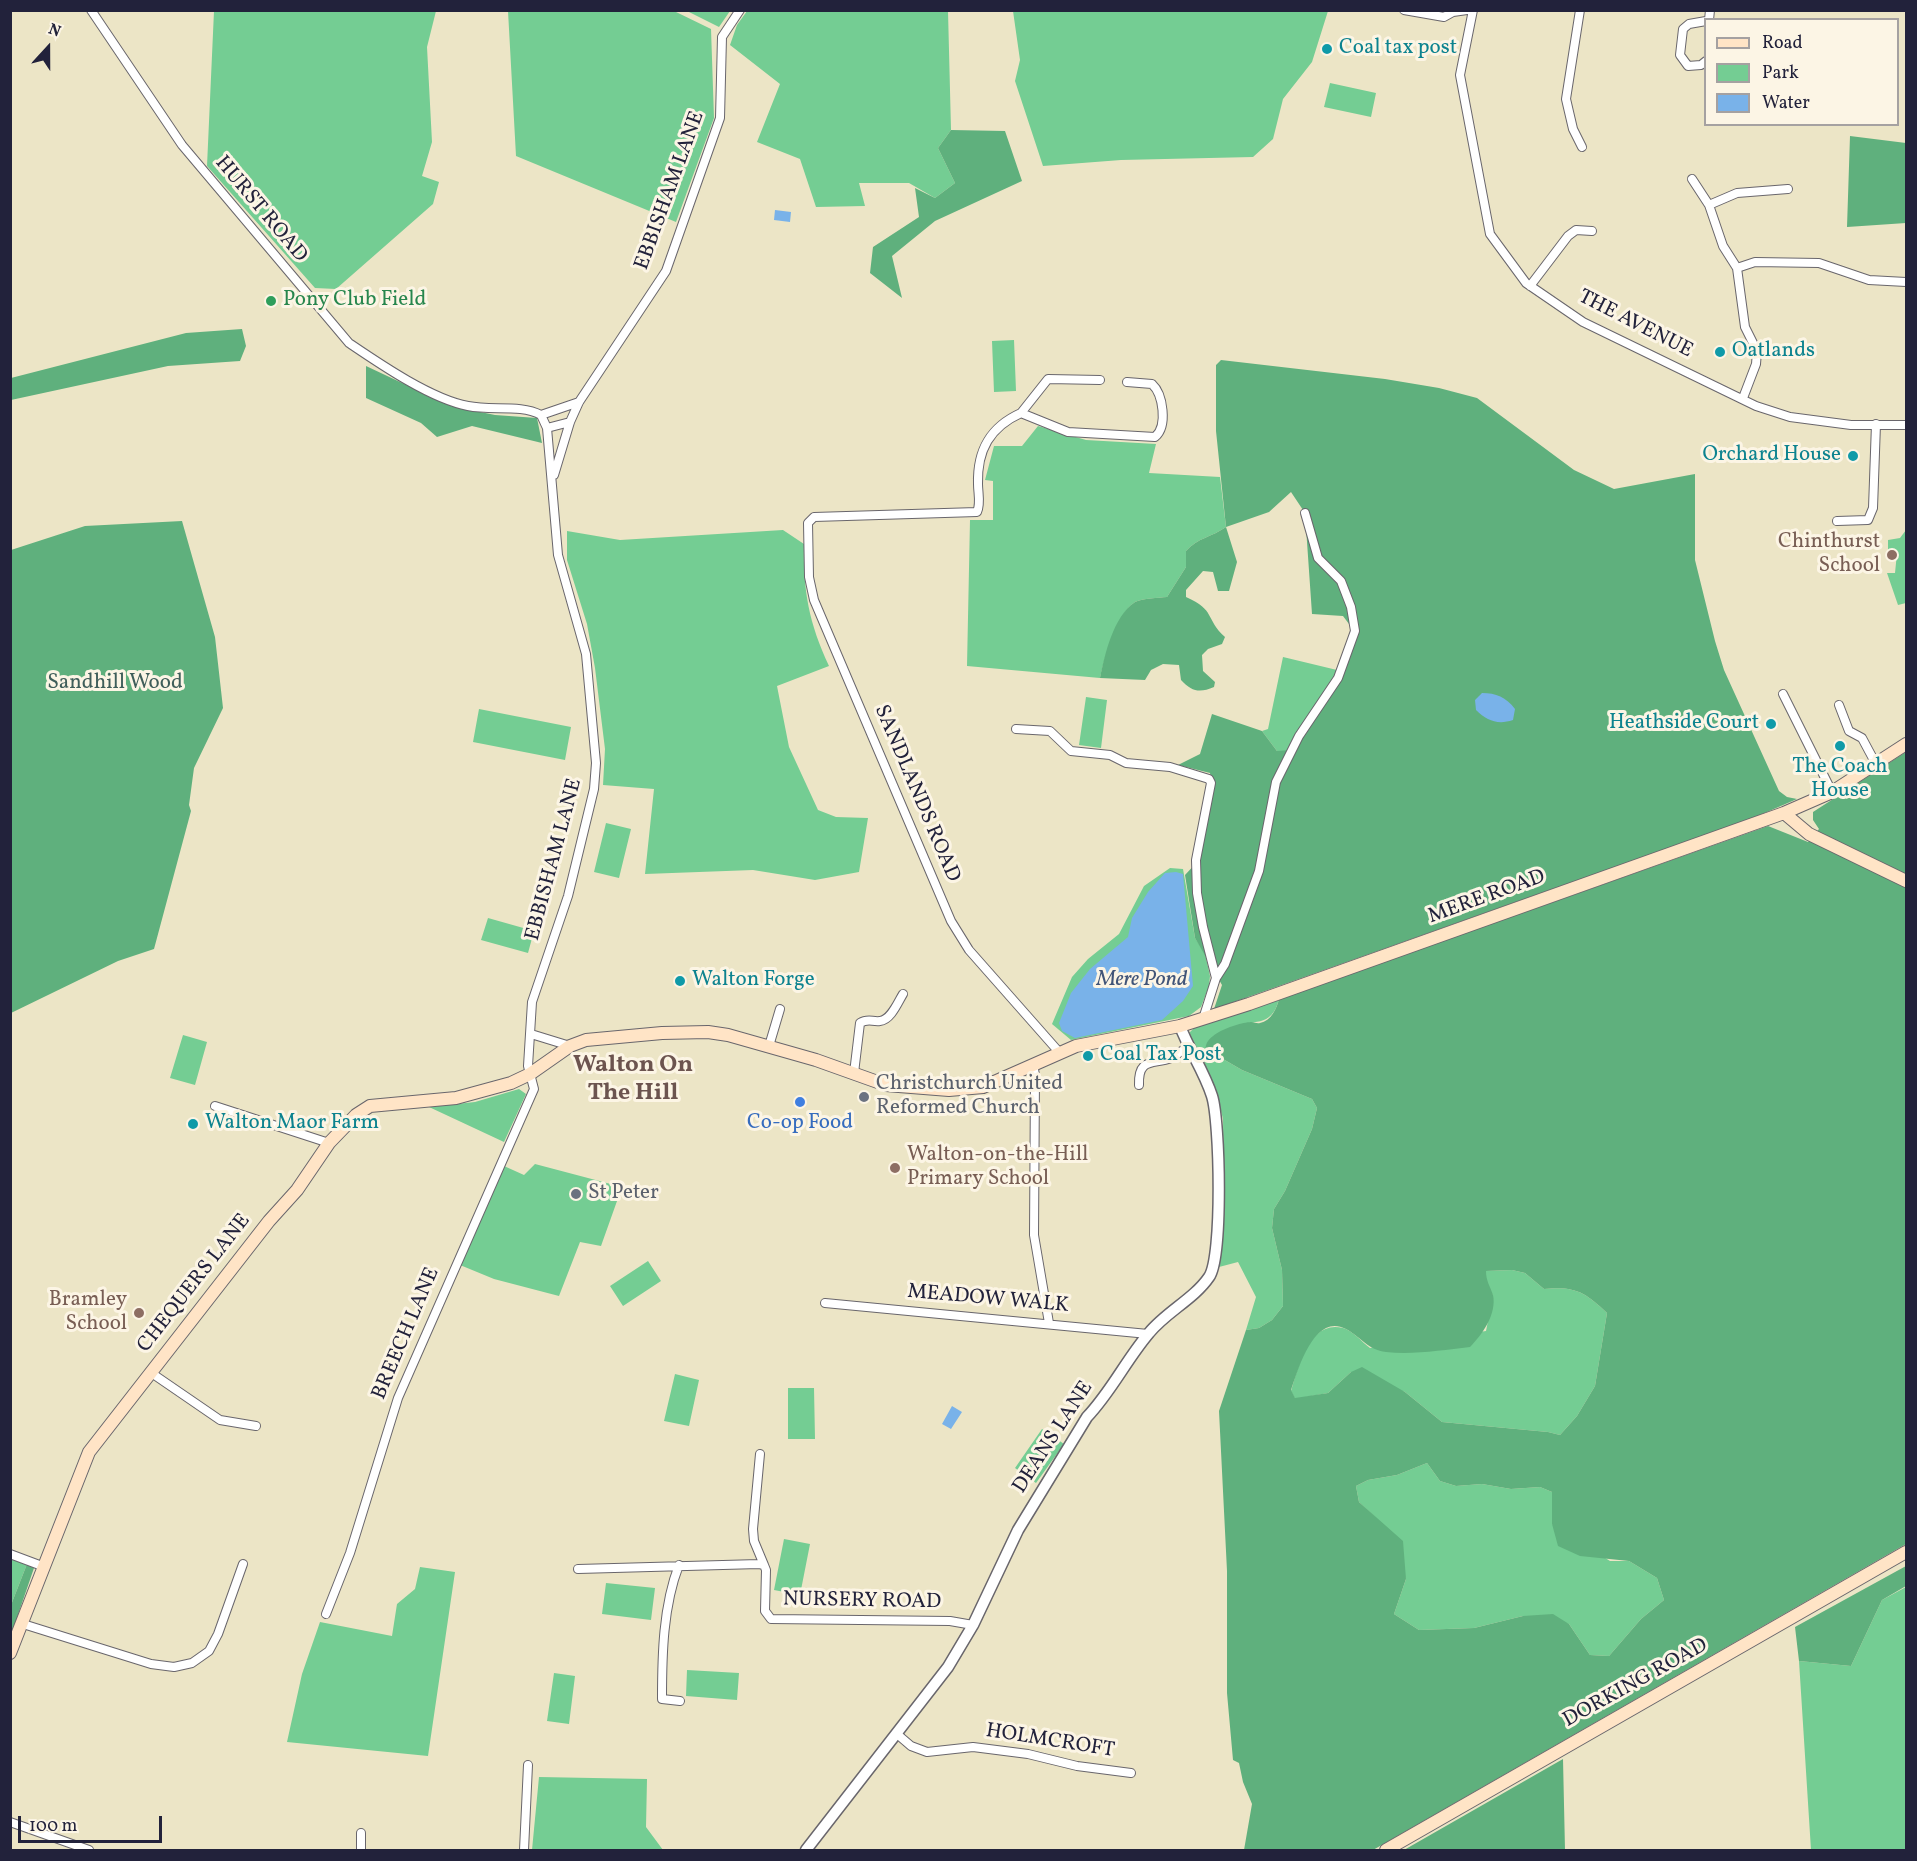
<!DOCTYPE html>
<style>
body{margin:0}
#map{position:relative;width:1917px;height:1861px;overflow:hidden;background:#ece5c6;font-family:Vollkorn,serif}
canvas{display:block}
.frame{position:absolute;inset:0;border:12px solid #22223b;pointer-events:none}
.legend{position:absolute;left:1704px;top:18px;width:195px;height:108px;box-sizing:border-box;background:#fcf5e5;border:2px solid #a5a1a1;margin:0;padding:8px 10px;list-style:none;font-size:18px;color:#22223b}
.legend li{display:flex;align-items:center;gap:12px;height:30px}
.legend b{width:30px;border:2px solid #a5a1a1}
.north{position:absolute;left:18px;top:18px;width:60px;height:60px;-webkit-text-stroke:4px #fcf5e5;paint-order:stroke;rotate:21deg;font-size:16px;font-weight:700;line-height:24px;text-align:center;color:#22223b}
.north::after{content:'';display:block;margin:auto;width:21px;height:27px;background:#22223b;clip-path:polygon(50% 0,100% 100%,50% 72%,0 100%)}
.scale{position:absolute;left:18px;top:1816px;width:144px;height:27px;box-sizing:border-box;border:3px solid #22223b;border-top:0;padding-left:8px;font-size:18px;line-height:21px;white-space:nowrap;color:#22223b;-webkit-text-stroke:4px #fcf5e5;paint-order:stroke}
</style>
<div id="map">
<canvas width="1917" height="1861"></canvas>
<div class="frame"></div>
<ul class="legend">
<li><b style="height:8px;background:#ffe4c6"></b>Road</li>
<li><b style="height:16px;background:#74cd93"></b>Park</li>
<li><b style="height:16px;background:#79b2e9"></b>Water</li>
</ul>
<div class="north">N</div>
<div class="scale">100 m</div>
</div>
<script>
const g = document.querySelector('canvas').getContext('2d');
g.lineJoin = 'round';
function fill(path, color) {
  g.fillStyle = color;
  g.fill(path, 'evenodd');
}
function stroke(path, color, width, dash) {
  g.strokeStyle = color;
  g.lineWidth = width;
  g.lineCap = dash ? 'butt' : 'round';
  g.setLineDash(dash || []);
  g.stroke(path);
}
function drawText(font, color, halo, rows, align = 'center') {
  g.font = font + ' Vollkorn,serif';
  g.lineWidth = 6;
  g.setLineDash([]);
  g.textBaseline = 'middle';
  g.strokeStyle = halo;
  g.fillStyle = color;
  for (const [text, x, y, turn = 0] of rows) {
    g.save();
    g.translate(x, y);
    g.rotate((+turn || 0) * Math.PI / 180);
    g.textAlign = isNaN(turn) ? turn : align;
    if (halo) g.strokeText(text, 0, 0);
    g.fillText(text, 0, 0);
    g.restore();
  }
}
fill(new Path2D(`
 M214,11h222l-9,36 5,95 -10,34 17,6 -6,22 -97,85 -21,-1 -108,-122z
 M508,11h166l37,18 3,89 -38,104 -160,-66z
 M687,11h43l-11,16z
 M747,11h201l3,119 -13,18 17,35 -20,15 -26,-15h-50l6,23 -49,1 -16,-48 -43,-17 23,-58 -50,-39 7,-20z
 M1013,11v-1l315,1 -16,51 -29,37 -10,40 -20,18 -132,3 -78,6 -28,-85 5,-21z
 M1330,83l46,10 -5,24 -47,-10z
 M1014,340l2,51 -22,1 -2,-51z
 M1038,426l48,14 70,4 -7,29 71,4 6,50c-14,10 -29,11 -40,24v16l-19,30c-9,1 -24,1 -32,5 -19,13 -30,54 -35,76l-133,-12 3,-146h23v-39l-8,-1 9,-34h28z
 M783,530l21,14c-1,47 5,79 25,122l-52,20 12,61 29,63 18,7 32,1 -9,54 -44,8 -62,-10 -108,4 9,-85 -51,-4 2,-36 -10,-81 -8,-44 -20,-64v-29l53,9z
 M1906,530v73l-8,2 -11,-32h8l2,-20 -9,-1v-12l12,-2z
 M1283,657l54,13 1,8 -47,73h-14l-15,-20 6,-2z
 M1086,697l21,3 -6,48 -22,-3z
 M479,709l92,18 -6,33 -92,-18z
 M606,823l25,6 -12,49 -25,-6z
 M1170,868l13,1 12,69 10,15 5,23 -1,10 -8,21 -12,9 -118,24 -19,-16 20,-47 16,-18 31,-25 25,-48z
 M488,918l46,13 -6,22 -47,-13z
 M1279,999c-8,31 -26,18 -48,30l-18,31 10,-1 19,11 70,29 5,9 -5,21 -27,62 -11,18 -2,19 10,42 1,36 -11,14 -13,8 -13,2 10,-33 -18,-35 -19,5 5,-56 -1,-92 -7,-28 -17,-41 -10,-11v-6l7,-7z
 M183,1035l24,7 -12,43 -25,-7z
 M519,1089l7,5 -22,48 -75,-35 46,-5z
 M535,1164l87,23 -21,59 -21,-4 -21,54 -65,-17 -34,-14 44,-99 20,9z
 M648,1261l13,20 -38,25 -13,-20z
 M1512,1270l13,3 19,16c31,-3 41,3 63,24l-12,73 -18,30 -17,19 -12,-3 -106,-10 -37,-30 -54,-20 -23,21 -33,6 -4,-8c7,-23 18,-72 52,-63 9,2 19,14 27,20l116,-17 7,-35 -7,-15v-10z
 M675,1374l24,6 -10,46 -25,-5z
 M788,1388h26l1,51h-27z
 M1042,1429l22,15 -28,39 -21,-15z
 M1427,1463l13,18 16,5 26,-2 29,5 29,-2 12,5v32l58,37h19l28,17 7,22 -23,19 -32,37 -19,-1 -21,-31 -46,-8 -49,12 -55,2 -25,-16 12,-35 -31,-62 -16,-15 -3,-16 12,-6 29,-5z
 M784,1539l26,5 -10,51 -26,-5z
 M11,1558l16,6 -16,41z
 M420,1567l35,5 -27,184 -141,-14 15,-68 18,-52 72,14 5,-32 18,-15z
 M606,1583l49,5 -4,32 -49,-6z
 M1906,1587v263h-95l-12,-189 52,5 31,-66z
 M687,1670l52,3 -2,27 -51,-4z
 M554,1673l21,3 -6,48 -22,-3z
 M539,1777l108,2 -1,48 17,23h-131z`), '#74cd93');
fill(new Path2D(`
 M951,130l54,1 17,50 -87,40 -43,35 10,42 -32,-25 3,-26 46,-30 -4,-29 20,10 20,-15 -17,-35z
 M1850,136l56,7v80l-59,4z
 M242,329l4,17 -6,15 -72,5 -157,34v-22l175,-45z
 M1221,360l164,19 54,9 38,10 97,72 40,19 81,-15v86l20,81 9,29 55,121 8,6 10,2 -44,19 -539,191 8,-24 -27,-47 -10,-63 14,-15 14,-71 -3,-16 -32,-8 22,-11 12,-40 50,17 15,20 14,-1 47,-72 17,-46 -12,-16 -31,-2 -7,-101 -14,-21 -22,20 -43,15 11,35 -8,29h-11l-5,-19 -10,-1 -17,19v7c30,13 19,22 39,40l-3,7 -14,5 -6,6 1,16 12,11 -1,5c-14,6 -22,5 -33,-7l-2,-15 -16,-1 -12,6 -6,10 -45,-2c5,-24 13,-61 35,-76 8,-4 23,-4 32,-5l19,-30v-16c11,-13 26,-14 40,-24l-10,-96v-66z
 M366,366l85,40 44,9 42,3 5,25 -70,-17 -35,11 -16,-14 -55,-25z
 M182,521l33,116 8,71 -29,60 -5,37 2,6 -37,138 -36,12 -107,52v-463l74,-24z
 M1906,752v792l-533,306h-129l8,-46 -9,-22 -4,-19 -6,-3 -6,-67v-122l-8,-160 27,-81 13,-2 13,-8 11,-14 -1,-36 -10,-42 2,-19 11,-18 27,-62 5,-21 -5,-9 -70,-29 -19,-11 -10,1c-25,-21 22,-37 38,-38 3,0 6,2 9,1 11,-2 17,-15 19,-24l489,-173 40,16 11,-13 -6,-9v-8zM1512,1270l13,3 19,16c31,-3 41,3 63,24l-12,73 -18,30 -17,19 -12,-3 -106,-10 -37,-30 -43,-25 -11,5 -23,21 -33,5 -4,-8c7,-20 23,-78 55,-61 15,8 22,21 40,23 27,3 57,-2 84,-5 12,-12 27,-33 23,-52 -3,-9 -7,-14 -7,-24zM1427,1463l13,18 16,5 26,-2 29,5 29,-2 12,5v32l6,22 22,10 49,5 28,17 7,22 -23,19 -32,37 -19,-1 -21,-31 -16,-10 -30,2 -49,12 -55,2 -25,-16 12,-35 -3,-38 -44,-39 -3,-16 12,-6 29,-5z
 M27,1564l7,4 -23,67v-30z
 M1906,1566v20l-24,14 -31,66 -52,-5 -4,-34z
 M1563,1759l2,91h-162h1z`), '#5fb07d');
fill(new Path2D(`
 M775,210l16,2 -1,10 -16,-2z
 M1482,693c14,0 24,4 33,16l-2,11c-15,5 -26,1 -37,-10l-1,-10z
 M1176,872l7,2 10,112 -10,15 -21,19 -87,18 -13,-7 -3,-8 12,-30 19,-24 38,-32 4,-19 16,-26 17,-19z
 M952,1406l10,6 -11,17 -9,-5z`), '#79b2e9');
const minor = new Path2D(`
 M91,10l91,135 167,198c31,21 82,56 119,63 24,5 52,-2 73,9
 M1404,10l40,7 9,-5 14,-2
 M1473,10l-13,65 30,159 36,49 57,39 173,84 34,11 61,8h55
 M1580,10l-14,89 7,30 9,18
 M1709,20l1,-10
 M1706,21l-17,3 -6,5 -3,26 8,11 13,-1 5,-4
 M1692,179l17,26 14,41 14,22 8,59 12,24 -1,13 -13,34
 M1709,205l28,-12 51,-4
 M1737,268l18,-6 64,1 50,17 37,2
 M1530,286l38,-50 8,-6 16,1
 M1021,413l27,-34 52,1
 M541,415l38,-13
 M547,428l23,-6
 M554,475l16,-53 9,-20 87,-131 54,-153 2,-81 18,-27
 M1837,521l31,-1 5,-12 3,-84
 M1783,694l49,98
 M1839,705l10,26 13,7 15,28
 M1016,729l34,2 21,20 39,4 16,8 44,4 39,12 2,4 -15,77 1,33 6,34 13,51 -13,41
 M1216,978l9,-14 34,-93 17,-89 23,-46 39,-58 17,-47 -4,-24 -10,-26 -23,-23 -13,-45
 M531,1034l39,12
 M769,1046l11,-37
 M1059,1052l-90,-102 -18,-29 -137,-321 -5,-23 -1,-54 6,-6 163,-5c4,-8 1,-19 1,-28 -1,-34 12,-57 43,-71l47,19 87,5c13,-11 8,-43 -3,-53l-25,-2
 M1033,1064l2,11 -1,160 15,88
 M854,1073l6,-50c8,-5 12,-1 20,-2 11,-1 18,-19 23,-27
 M1139,1085c-1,-28 14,-20 32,-27 6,-3 11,-8 17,-11
 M215,1106l114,37
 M825,1303l323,31
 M150,1372l70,48 36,6
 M760,1454l-7,75 1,12 10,24
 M10,1554l32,12
 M679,1565c-16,41 -17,90 -17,134l18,2
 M578,1569l181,-5 5,1 2,5 -1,41 6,8 179,2 23,4
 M326,1614l24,-61 48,-155 136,-309 -6,-23 4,-64 36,-106 26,-107 2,-26 -10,-109 -28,-99 -11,-127 -6,-13
 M23,1624l128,40 23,3 18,-4 17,-12 9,-17 25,-70
 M897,1734l14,12 16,6 46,-5 55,7 49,12 54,7
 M10,1822l79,28
 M361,1833v17
 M524,1850l4,-85`);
const tertiary = new Path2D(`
 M806,1850l142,-183 25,-42 45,-95 69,-113c24,-25 39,-57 62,-84 17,-21 45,-34 60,-56 14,-20 11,-156 3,-181 -8,-25 -23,-46 -32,-70`);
const secondary = new Path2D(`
 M1784,813l25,21 97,47
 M10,1653l79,-201 180,-231 28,-31 32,-47 27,-28 14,-9 86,-8 55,-15 19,-9 40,-28 16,-6 76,-7 46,-1 20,3 88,25 70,25 63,5 34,-3 93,-41 104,-20 69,-22 535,-191 48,-21 74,-48
 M1386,1850l520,-298`);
stroke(minor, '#69666c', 10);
stroke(tertiary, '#69666c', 13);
stroke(secondary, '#69666c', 14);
stroke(minor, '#fff', 8);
stroke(tertiary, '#fff', 10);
stroke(secondary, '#ffe4c6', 12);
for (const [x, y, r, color] of [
 [1327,49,6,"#0f9aa8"],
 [271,301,6,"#2e9e5b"],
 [1720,352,6,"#0f9aa8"],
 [1853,456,6,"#0f9aa8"],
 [1892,555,6,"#8d6e63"],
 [1771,724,6,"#0f9aa8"],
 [1840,746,6,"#0f9aa8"],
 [680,981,6,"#0f9aa8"],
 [1088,1056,6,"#0f9aa8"],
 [864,1097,6,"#6b7280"],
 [800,1102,6,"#3f7fe0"],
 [193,1124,6,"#0f9aa8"],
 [895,1168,6,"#8d6e63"],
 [576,1194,6,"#6b7280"],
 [139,1313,6,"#8d6e63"]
]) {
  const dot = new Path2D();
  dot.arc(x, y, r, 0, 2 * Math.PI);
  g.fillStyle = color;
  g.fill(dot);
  stroke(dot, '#fcf5e5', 2);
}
drawText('21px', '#0d838f', '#fcf5e5', [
 ["Coal tax post",1339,49],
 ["Oatlands",1732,352],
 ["Orchard House",1841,456,"right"],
 ["Heathside Court",1759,724,"right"],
 ["The Coach",1840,768,"center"],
 ["House",1840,792,"center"],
 ["Walton Forge",692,981],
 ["Coal Tax Post",1100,1056],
 ["Walton Maor Farm",205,1124]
], 'left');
drawText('21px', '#22223b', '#fcf5e5', [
 ["EBBISHAM LANE",671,191,-70],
 ["HURST ROAD",260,210,50],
 ["THE AVENUE",1635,325,27],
 ["SANDLANDS ROAD",916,794,67],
 ["EBBISHAM LANE",555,860,-75],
 ["MERE ROAD",1487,898,-20],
 ["CHEQUERS LANE",195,1284,-52],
 ["MEADOW WALK",988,1300,5],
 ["BREECH LANE",407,1334,-67],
 ["DEANS LANE",1054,1438,-57],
 ["NURSERY ROAD",862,1602,1],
 ["DORKING ROAD",1636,1684,-29],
 ["HOLMCROFT",1050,1742,9]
]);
drawText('21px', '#27864d', '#fcf5e5', [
 ["Pony Club Field",283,301]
], 'left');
drawText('21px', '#785e54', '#fcf5e5', [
 ["Chinthurst",1880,543],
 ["School",1880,567],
 ["Walton-on-the-Hill",907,1156,"left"],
 ["Primary School",907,1180,"left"],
 ["Bramley",127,1301],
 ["School",127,1325]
], 'right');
drawText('21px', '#3f5e5a', '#fcf5e5', [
 ["Sandhill Wood",115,684]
]);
drawText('21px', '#5b616d', '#fcf5e5', [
 ["Christchurch United",876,1085],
 ["Reformed Church",876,1109],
 ["St Peter",588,1194]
], 'left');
drawText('21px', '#366cbe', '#fcf5e5', [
 ["Co-op Food",800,1124]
]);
drawText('italic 22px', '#405478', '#fcf5e5', [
 ["Mere Pond",1142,981]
]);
drawText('bold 24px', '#6c544f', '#fcf5e5', [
 ["Walton On",633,1067],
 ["The Hill",633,1095]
]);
</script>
